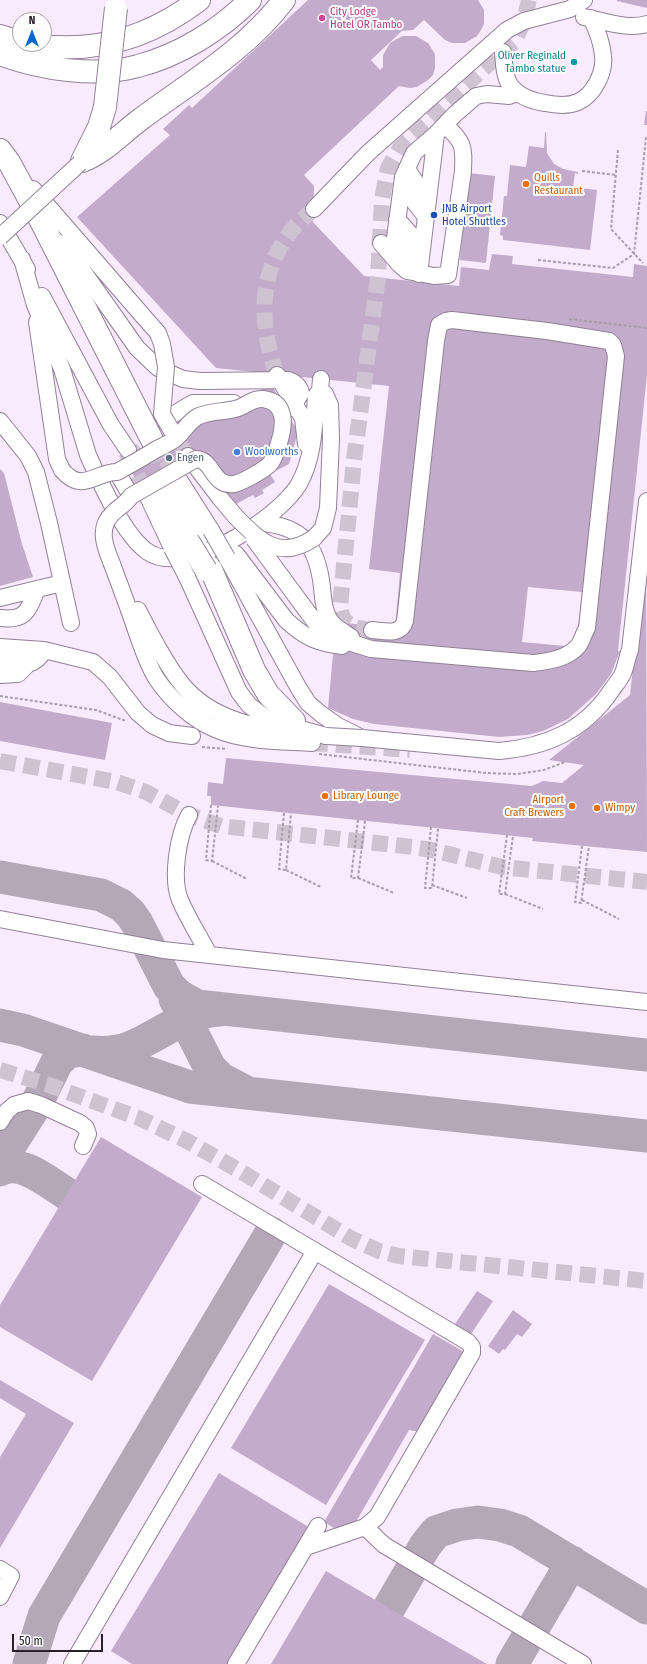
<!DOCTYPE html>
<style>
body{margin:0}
#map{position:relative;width:647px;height:1664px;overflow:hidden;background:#f9eafe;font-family:"Fira Sans Condensed",sans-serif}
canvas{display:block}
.north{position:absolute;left:12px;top:12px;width:40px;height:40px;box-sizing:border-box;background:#fdfdfd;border:1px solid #a7a5a8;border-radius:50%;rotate:0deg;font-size:11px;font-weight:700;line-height:16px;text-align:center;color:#272029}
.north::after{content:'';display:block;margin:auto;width:14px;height:18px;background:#0866cf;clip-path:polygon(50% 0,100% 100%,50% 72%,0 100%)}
.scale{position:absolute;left:12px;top:1634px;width:91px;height:18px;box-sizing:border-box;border:2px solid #272029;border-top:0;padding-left:5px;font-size:12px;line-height:14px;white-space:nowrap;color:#272029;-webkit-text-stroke:3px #fdfdfd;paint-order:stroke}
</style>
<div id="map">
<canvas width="647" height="1664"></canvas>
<div class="north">N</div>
<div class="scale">50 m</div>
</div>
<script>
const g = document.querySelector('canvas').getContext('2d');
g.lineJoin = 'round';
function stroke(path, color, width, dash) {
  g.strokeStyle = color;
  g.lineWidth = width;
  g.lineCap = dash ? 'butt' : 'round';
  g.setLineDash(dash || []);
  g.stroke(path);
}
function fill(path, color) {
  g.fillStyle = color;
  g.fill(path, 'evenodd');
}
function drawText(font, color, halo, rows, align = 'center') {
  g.font = font + ' "Fira Sans Condensed",sans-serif';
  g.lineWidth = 4;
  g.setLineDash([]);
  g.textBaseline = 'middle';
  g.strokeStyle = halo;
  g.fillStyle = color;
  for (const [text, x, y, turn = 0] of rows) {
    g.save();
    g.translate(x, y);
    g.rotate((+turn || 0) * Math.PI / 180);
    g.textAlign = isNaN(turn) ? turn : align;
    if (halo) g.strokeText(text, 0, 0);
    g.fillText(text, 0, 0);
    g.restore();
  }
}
stroke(new Path2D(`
 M0,877l101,18 20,10 9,8 7,10 32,63 10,10 18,10 450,49
 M175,999l35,69 11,11 23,12
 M0,1025l23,5 167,57 457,49
 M93,1052c12,1 25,0 36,-4 31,-12 57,-37 91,-38
 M0,1161l37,-58 20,-41 11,-10 15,-2
 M0,1170c21,-12 49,13 67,24
 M389,1608l36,-62 11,-14 21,-7 21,-3 22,3 19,6 128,77
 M29,1664l15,-48 227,-383
 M512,1664l60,-102`), '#b4a8b8', 33);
fill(new Path2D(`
 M308,0h170l6,10v14l-3,6 -4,6 -12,7h-13l-7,-3 -21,-20 -11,10 -11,1 -31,29 9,10 3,-3v-12l7,-12 12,-7h14l12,7 7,11v14l-2,7 -5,5 -11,7 -7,1 -11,-2 -95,89 10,11 -1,36 51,54 95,10 2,-19 28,3 3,-16 21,2 -1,8 121,13 1,-13 13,2v109l-29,276h2l-9,23 -15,20 -28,25 -25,12 -16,4 -28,2 -125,-13 -21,-5 -25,-11 8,-86 59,6 5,-55 -31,-4 20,-183 -173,-18 -139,-151 93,-82 -7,-6 26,-24 3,3zM528,587l54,5 -6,55 -54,-5z
 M617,0h30v8l-30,-7z
 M646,111h1v14h-3z
 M545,132h1l1,21 7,11 9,5 15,3v2l-3,-1 -2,14 24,3 -7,60 -87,-10v-4l-3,-1 4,-39h3l3,-31 16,2 3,-21 15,2z
 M468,173l27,3 -9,87 -26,-3z
 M271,384l27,48 -9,32 -19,10 5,8 -13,8 2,3 -9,5 -2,-3 -17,9 -32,-37 -66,17 -7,-13 57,-32 -13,-22 57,-11z
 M0,469l4,4 18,71 11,33 -33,9z
 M646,547l1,305 -115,-11 1,-3 -322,-33v-9h-4l1,-14 15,2 3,-26 306,28 11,-5 19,2 22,-18 -35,-5 81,-65z
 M0,702l112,21 -7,37 -105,-19z
 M101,1137l101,60 -110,184 -92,-54v-22z
 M329,1284l96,56 -99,165 -95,-57z
 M477,1291l16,10 -24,36 -16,-10z
 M513,1310l19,14 -10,13 -5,-3 -12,16 -2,-1 -4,5 -11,-8z
 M433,1334l33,19 -45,79 -12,-2 -56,97 -14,4 -15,-9z
 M0,1380l74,43 -74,125v-91l26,-43 -26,-16z
 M219,1473l93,56 -82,135h-98l-21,-13z
 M326,1571l63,37 98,56h-216z`), '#c3abcb');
stroke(new Path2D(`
 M277,375c-17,-49 -20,-96 11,-140 7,-10 17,-18 26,-26
 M152,440l28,41
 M179,444l9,12
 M127,454l22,45
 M372,630c-17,-2 -29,-3 -32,-23l14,-147 24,-183 4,-78 6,-31 12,-20 83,-79 31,-27 10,-21 5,-21
 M312,743l98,7
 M0,761l117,21 29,10 43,23 32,11 192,21 19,3 70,17 145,15
 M0,1070l46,14 93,34 48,23 53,30 112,68 27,12 20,5 248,25`), '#cfc2d3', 16, [16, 8]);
stroke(new Path2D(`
 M152,440l21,45
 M128,450l30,44`), '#cfc2d3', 22, [22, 11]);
const minor = new Path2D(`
 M584,17c20,4 43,13 63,7
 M503,52c1,11 1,24 7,33 8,11 22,16 35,18 10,2 24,3 33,-1 16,-7 27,-30 25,-46 -1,-13 -6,-26 -12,-38
 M407,169l21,32
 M402,186l24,31
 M33,189l110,127
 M314,209l54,-56 139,-123 17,-9 46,-12 14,-9
 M397,219l25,28
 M0,223l27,46
 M52,239l12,7 9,11 64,91 21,20 25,11 17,2 88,-1c7,2 11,5 13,13l-7,11 -8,6
 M381,243l18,21 8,7 27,5 14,-1 15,-104c1,-25 1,-29 -18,-46
 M22,259l13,46 27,64 26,86c12,27 36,81 60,97 39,26 131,-34 151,-68 15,-27 15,-58 17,-88l4,-6 1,-11
 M420,265l-25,-27 8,-61 11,-24 22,-19
 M419,274l17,-140 18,-19 22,-19 11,-2 22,2 9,-3
 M42,296l69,129 17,25
 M37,322l20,137 5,11
 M277,375l26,43 3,26
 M164,420l29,-17h41
 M0,421l28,35 8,16 13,51 22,100
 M188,456l32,42 16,19
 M117,472l14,24
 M180,481l31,49
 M149,499l23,49
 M259,523c43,2 58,22 63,64 1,12 2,28 11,37 5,5 12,9 18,13
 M314,538l9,-10 5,-20 3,-69 -1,-34 -5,-11 -5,-4
 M236,554l50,66c18,17 31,23 56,26
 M227,558l71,129 10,16 13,11 17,12 24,12 137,13c47,-4 85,-20 112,-60 4,-6 9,-11 12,-18 3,-7 4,-16 7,-23l17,-149
 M112,564c9,24 18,48 26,72 5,14 10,29 18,42 14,21 36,41 59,51 30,13 65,12 97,14
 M187,577l52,115 10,13 19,15 58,16
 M284,580l31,42 10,10 8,5 38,12 162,14c16,-2 35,-4 46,-18 3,-5 5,-12 8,-17l29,-272 -3,-11 -4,-4 -62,-10 -95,-11 -6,1 -7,4 -3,16 -31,280c-4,15 -21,10 -33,9
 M0,598l62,-15
 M138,610c12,23 24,48 40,69 25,36 70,48 111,53
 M0,618c26,3 28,-7 37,-29
 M0,647l44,3 49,12 17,15 28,36 14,12 17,8 23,3
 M0,662c19,2 34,8 44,-12
 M0,675l18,-1 9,-9
 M189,815c-11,20 -18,63 -9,85 8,19 20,37 29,55
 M0,919l163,31 484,52
 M0,1122l7,-11 7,-6 14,-4 13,4 39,18 6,5 2,6 -5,12
 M202,1184l266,158 4,5v6l-95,164 -12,10 -59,20
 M365,1527l19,18 199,119
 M0,1569l11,7 -11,21
 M72,1664l243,-413
 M236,1664l82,-138`);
const highway = new Path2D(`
 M0,36l20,6
 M31,44c62,11 118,-6 168,-44
 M0,54c40,15 96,24 138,12 42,-11 82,-36 112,-66
 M0,150l9,12 32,59 111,219
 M82,161c22,-8 40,-28 59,-42 51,-38 104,-68 143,-119
 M82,161l17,-34 6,-20
 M173,485l24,52
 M158,494l23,36
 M210,567l44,103 14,24 26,27`);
stroke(minor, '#918096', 18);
stroke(highway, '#918096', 24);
stroke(new Path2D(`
 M618,150l-7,79 32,34
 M582,171l34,4
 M538,260l75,8 21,-14 12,-117
 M569,319l78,9
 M0,696l96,14 30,11
 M202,747l25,2
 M319,754l167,19 31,1 27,-4 21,-8
 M212,861l35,18
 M286,870l35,17
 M358,878l36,15
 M432,885l35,13
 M505,894l38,15
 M582,900l37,19`), '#a89cac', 2, [3, 2]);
stroke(minor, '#fff', 16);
stroke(highway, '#fff', 22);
const minorBridge = new Path2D(`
 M0,237l80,-74
 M143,316l15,17 4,11 4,23 -4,47 14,24
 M62,470c20,24 33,2 55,2 13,-7 27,-15 40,-23 6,-3 13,-6 18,-10 10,-8 13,-18 24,-23 12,-5 24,-4 36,-7 10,-2 17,-11 28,-10 25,3 21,28 16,44 -2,7 -5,17 -10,22 -7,6 -26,17 -35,19 -22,3 -20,-24 -38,-25l-65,37c-5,8 -12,11 -18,17 -16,15 -8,34 -1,51
 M236,517c25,25 44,44 78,21
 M211,530l16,28
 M254,539l30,41
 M172,548l15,29
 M326,736l36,2`);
const highwayBridge = new Path2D(`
 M105,107l11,-99
 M188,541l18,29`);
stroke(minorBridge, '#918096', 18, []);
stroke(highwayBridge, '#918096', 24, []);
stroke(new Path2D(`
 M211,805l-5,55 6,1 6,-55
 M284,813l-5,56 7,1 5,-57
 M358,820l-7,58h7l7,-57
 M431,827l-6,61h7l6,-60
 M507,835l-8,59h6l8,-58
 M582,846l-7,56 6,1 8,-57`), '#a89cac', 2, [3, 2]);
stroke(minorBridge, '#fff', 16);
stroke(highwayBridge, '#fff', 22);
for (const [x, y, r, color] of [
 [322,18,4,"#d1479c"],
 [574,62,4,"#0f9aa8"],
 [526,184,4,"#e8710a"],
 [434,215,4,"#1a4fb4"],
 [237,452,4,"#3f7fe0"],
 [169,458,4,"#5c6f8a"],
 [325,796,4,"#e8710a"],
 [572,806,4,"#e8710a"],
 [597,808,4,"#e8710a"]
]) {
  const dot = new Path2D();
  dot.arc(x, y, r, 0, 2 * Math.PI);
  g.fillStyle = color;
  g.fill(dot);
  stroke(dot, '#fdfdfd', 1.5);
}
drawText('11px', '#b23c85', '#fdfdfd', [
 ["City Lodge",330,12],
 ["Hotel OR Tambo",330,25]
], 'left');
drawText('11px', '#0d838f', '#fdfdfd', [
 ["Oliver Reginald",566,56],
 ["Tambo statue",566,69]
], 'right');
drawText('11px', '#c56008', '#fdfdfd', [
 ["Quills",534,178],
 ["Restaurant",534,191],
 ["Library Lounge",333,796],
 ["Airport",564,800,"right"],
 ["Craft Brewers",564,813,"right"],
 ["Wimpy",605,808]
], 'left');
drawText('11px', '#164399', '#fdfdfd', [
 ["JNB Airport",442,209],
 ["Hotel Shuttles",442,222]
], 'left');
drawText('11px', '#366cbe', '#fdfdfd', [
 ["Woolworths",245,452]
], 'left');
drawText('11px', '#4e5e75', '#fdfdfd', [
 ["Engen",177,458]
], 'left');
</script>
